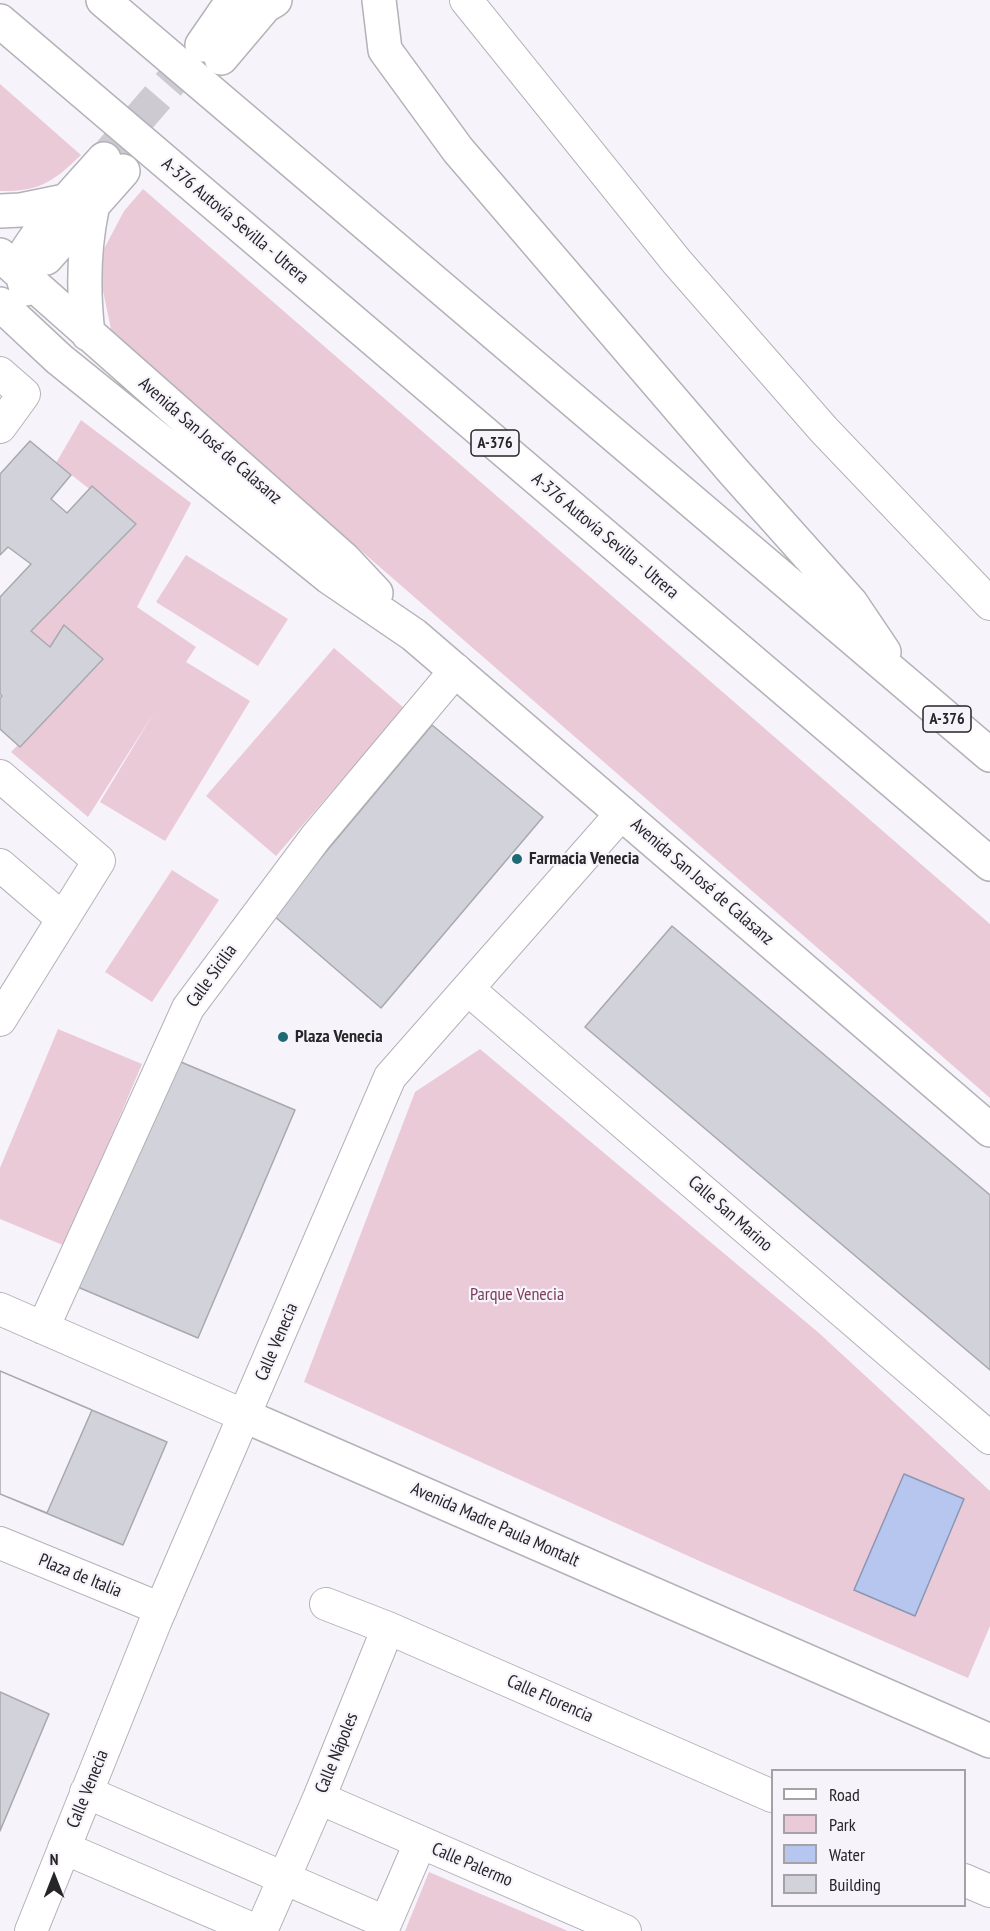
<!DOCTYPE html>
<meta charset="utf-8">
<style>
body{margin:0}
#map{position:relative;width:990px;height:1931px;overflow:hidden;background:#f7f3fb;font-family:"PT Sans Narrow",sans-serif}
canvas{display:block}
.legend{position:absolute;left:771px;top:1769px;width:195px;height:138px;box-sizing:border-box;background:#f7f3fb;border:2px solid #a4a1a7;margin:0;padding:8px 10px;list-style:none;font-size:18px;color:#272528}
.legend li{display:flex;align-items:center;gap:12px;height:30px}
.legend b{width:30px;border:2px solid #a4a1a7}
.north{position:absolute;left:24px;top:1847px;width:60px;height:60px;-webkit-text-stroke:4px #f7f3fb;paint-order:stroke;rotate:0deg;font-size:16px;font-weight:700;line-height:24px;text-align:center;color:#272528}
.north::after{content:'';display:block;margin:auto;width:21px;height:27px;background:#272528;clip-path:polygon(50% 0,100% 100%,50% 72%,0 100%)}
</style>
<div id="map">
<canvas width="990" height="1931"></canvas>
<ul class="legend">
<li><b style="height:8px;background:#fff"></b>Road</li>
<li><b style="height:16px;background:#ebcad8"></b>Park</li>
<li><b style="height:16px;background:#b6c6ee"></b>Water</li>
<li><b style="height:16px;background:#d2d2da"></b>Building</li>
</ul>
<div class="north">N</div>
</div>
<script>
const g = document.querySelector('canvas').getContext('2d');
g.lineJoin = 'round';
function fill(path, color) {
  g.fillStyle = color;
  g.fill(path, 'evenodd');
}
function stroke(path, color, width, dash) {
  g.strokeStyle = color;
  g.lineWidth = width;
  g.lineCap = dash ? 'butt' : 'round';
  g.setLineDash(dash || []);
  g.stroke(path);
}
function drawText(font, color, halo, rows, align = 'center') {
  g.font = font + ' "PT Sans Narrow",sans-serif';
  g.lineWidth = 4.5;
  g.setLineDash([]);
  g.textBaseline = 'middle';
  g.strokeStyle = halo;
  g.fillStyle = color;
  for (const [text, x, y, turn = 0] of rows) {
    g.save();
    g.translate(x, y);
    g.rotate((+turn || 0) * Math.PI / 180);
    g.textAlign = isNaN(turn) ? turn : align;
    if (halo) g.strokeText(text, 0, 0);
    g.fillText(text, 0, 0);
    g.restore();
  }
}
fill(new Path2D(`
 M0,84l81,71c-27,26 -41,37 -81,36z
 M143,189l847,735v174l-878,-764 -15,-72 27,-51z
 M81,420l110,83 -54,104 59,40 -10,15 64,39 -85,140 -65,-39 55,-91 -67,106 -77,-65 92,-93 -39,-34 -14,22 -19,-16 105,-106 -80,-62z
 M186,555l102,64 -30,47 -102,-64z
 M334,648l70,60 -128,148 -70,-60z
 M172,870l47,30 -67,102 -47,-30z
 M58,1029l84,35 -77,182 -65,-27v-51z
 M480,1049l339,284 171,158v135l-22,52 -262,-114 -402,-182 111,-290z
 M429,1872l139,59h-163z`), '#ebcad8');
const water = new Path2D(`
 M904,1474l60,25 -49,117 -61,-26z`);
fill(water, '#b6c6ee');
stroke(water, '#8b96b3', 1.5);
const building = new Path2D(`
 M30,441l41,34 -20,24 16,14 25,-27 44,38 -105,107 19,16 14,-22 39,34 -83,88 -20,-18v-31l2,-2 -2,-2v-97l31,-33 -23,-17 -8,8v-81z
 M432,725l111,92 -162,191 -108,-93z
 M672,926l318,269v175l-405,-343z
 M169,1057l126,53 -97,228 -125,-53z
 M0,1371l167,71 -44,103 -123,-51z
 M0,1371l92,39 -45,103 -47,-19z
 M0,1692l49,22 -49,117z`);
fill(building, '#d2d2da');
stroke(building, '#a8a8af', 1.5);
stroke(new Path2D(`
 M104,159l97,-112`), '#cdcad1', 33, [33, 16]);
const street = new Path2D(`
 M466,0l211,262 147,168 166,174
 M0,373l24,21 -24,33
 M0,776l99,85 -99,159
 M0,865l63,54
 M469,990l521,448
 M0,1309l245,107
 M43,1328l145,-320 128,-171 140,-167
 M0,1543l161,66
 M326,1604l62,24 384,168
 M86,1792l299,130
 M319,1798l306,133
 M64,1848l193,83
 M964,1880l26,11
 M31,1931l125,-311 234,-543 232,-264
 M261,1931l58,-133 69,-170
 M382,1931l38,-88`);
const secondary = new Path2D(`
 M202,45l31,-45
 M221,58l44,-52 10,-6
 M0,211l21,-1 44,-9
 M0,255l344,304 32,34
 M46,258l77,-87
 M26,289c-2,-9 -6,-18 -4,-28 3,-17 67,-85 82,-102
 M0,304l59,55 270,218 85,58 576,495
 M88,334c-5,-43 -5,-82 4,-125
 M245,1416l745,325`);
const highway = new Path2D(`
 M103,0l887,755
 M379,0l6,50 73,100 276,322 117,131 33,49
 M0,21l990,843`);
stroke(street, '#b4b1b8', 34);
stroke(secondary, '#b4b1b8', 36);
stroke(highway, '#b4b1b8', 36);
stroke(street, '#fff', 32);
stroke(secondary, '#fff', 33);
stroke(highway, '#fff', 33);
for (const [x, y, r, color] of [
 [517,859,6,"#1e6972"],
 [283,1037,6,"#1e6972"]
]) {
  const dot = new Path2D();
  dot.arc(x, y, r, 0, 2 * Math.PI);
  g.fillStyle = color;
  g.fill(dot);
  stroke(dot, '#f7f3fb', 2);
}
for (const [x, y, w] of [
 [495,443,48],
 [947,719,48]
]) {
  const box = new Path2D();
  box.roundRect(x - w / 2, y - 13, w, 26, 4.5);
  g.fillStyle = '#f7f3fb';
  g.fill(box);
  stroke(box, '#272528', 1.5);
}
drawText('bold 16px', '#272528', null, [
 ["A-376",495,443],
 ["A-376",947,719]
]);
drawText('18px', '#272528', '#f7f3fb', [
 ["A-376 Autovía Sevilla - Utrera",235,221,40],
 ["Avenida San José de Calasanz",210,441,41],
 ["A-376 Autovía Sevilla - Utrera",605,536,40],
 ["Avenida San José de Calasanz",702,882,41],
 ["Calle Sicilia",212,976,-54],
 ["Calle San Marino",730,1214,41],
 ["Calle Venecia",277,1342,-67],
 ["Avenida Madre Paula Montalt",495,1525,24],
 ["Plaza de Italia",80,1576,22],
 ["Calle Florencia",550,1699,24],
 ["Calle Nápoles",337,1753,-68],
 ["Calle Venecia",88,1789,-68],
 ["Calle Palermo",472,1865,23]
]);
drawText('bold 18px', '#272528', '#f7f3fb', [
 ["Farmacia Venecia",529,859],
 ["Plaza Venecia",295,1037]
], 'left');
drawText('18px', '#783e5c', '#f7f3fb', [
 ["Parque Venecia",517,1295]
]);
</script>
